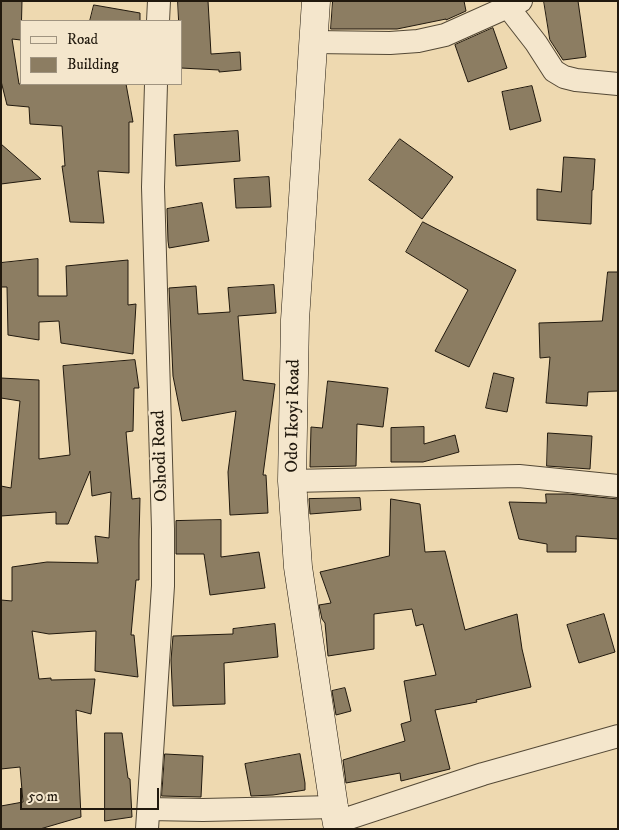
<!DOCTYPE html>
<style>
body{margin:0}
#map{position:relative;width:619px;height:830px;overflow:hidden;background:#eed9b0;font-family:"IM FELL DW Pica",serif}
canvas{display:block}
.frame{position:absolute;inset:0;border:2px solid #21190e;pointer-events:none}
.legend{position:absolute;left:20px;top:20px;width:162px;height:65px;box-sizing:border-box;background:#f4e6cc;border:1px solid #a09480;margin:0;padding:6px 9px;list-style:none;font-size:15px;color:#21190e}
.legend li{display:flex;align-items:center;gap:10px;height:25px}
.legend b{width:25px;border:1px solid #a09480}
.scale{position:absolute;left:20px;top:788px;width:139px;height:22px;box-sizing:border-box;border:2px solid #21190e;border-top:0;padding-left:6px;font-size:15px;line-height:18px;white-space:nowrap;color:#21190e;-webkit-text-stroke:4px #f4e6cc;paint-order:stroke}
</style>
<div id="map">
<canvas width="619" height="830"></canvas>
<div class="frame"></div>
<ul class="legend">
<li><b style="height:6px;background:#f4e6cc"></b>Road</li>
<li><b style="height:14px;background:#8c7d62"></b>Building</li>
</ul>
<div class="scale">50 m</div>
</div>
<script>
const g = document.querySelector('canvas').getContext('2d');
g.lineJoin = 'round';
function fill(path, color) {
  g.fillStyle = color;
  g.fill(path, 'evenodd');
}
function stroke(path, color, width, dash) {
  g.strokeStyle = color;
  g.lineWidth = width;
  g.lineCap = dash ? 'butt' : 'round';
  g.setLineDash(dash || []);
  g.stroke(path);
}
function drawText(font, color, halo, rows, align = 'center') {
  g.font = font + ' "IM FELL DW Pica",serif';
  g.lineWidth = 4.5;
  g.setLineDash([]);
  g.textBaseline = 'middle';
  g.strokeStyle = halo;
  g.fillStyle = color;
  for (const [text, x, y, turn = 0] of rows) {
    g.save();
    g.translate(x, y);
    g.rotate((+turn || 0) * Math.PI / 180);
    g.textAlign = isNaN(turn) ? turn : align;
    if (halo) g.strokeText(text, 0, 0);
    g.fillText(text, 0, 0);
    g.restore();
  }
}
const building = new Path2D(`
 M1,1h21l-1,39 -9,-1 7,45h107l7,38h-4v51l-31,-2 6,52 -34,-1 -8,-56h3l-3,-40 -32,-2 -1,-17 -22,-2 -6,-24z
 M178,1h30l3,53 29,-2 1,18 -22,2v-2l-38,-2v-47h-2z
 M333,1h131l2,10 -20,9v-1l-49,10h-66z
 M544,1h34l8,56 -23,3 -13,-20z
 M94,5l46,8v8h-50z
 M493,28l14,40 -39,14 -13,-37z
 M532,86l9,35 -31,9 -8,-38z
 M238,131l2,30 -64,5 -2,-31z
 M400,139l53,38 -31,42 -53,-39z
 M1,144l40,35 -40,5z
 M564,157l31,2 -2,31h-1l-1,34 -54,-4v-31l24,3z
 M269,177l2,30 -35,1 -2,-29z
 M202,203l7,38 -40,7 -1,-7 -1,-32z
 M423,222l93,48 -47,97 -34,-16 33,-61 -62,-38z
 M38,259v37h29l-1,-30 62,-6v45l8,-1 -3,50 -72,-11 -2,-22 -20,1v18l-31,-5 -1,-48h-6v-24z
 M608,272h10v119l-30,1 -1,14 -41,-3 4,-46 -10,1 -1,-35 63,-2z
 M274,285l2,28 -38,3 5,64 32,4 -12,91h3l2,38 -38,2 -2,-43 8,-61 -54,10 -9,-45 -4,-88 27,-2 2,28 32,-2 -2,-24z
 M135,360l4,28h-5l-1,43 -7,1 6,67 8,-1 -1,42v40h-3l-5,55h3l4,42 -43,-6 1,-40 -47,3 -17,-3 7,48 12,-1v2l44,-1 -4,35 -15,-4 5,107 -41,12h-39v-23l22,-4 -3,-35 -19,2v-169l11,1v-34l35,-5 51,1 -3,-27 14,2 2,-46 -19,4 -2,-25 -22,53h-12v-12l-55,4v-30l10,2 9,-87 -19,-3v-20l38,2v79l31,-4 -7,-89z
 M494,373l20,5 -7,34 -21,-4z
 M328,381l60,7 -5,39 -26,-3 -1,42 -46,1 1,-40 11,1z
 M424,427v17l31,-9 4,17 -36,10h-32v-34z
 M548,433l44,3 -2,33 -43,-3z
 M546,494h22l50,5v40l-42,-3v16h-29v-8l-28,-5 -10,-37 37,1z
 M360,498l1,12 -51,4 -1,-15z
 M391,499l29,5 5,48 20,-1 20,79 52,-16 5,35 9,38 -55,13 1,2 -42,8 15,59 -49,12 -1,-8 -54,10 -3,-23 62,-19 -4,-17 10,-3 -7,-40 32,-6 -13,-51 -7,2 -4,-17 -38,5v35l-46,7 -3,-33 -3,-4 -3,-14 12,-2 -11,-31 69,-16z
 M221,520v37l38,-5 6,36 -55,7 -6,-41h-28v-33z
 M604,614l11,38 -36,11 -12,-38z
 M275,624l3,33 -54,6 1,41 -52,2 -2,-46 2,-24 60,-2v-5z
 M345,688l6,23 -15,4 -4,-24z
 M105,733h17l6,45 2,1 2,38 -27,4z
 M165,754l38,2 -2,41 -39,-1z
 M300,754l5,29v7l-32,5 -22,1 -6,-32z`);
fill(building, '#8c7d62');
stroke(building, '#21190e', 1);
const street = new Path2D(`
 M508,7l28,36 18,28 10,6 12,3 42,4
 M158,21l1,-20
 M314,42l76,1 28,-2 27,-6 76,-34
 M292,481l227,-5 99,10
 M149,809l54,1 131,-3
 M337,822l146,-48 135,-38
 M147,829l16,-243v-57l-10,-342 3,-103`);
const secondary = new Path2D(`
 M316,1l-21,319 -3,161 6,86 36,240 4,22`);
stroke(street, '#544936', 24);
stroke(secondary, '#21190e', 29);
stroke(street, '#f4e6cc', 22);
stroke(secondary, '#f4e6cc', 28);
drawText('18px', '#21190e', '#f4e6cc', [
 ["Odo Ikoyi Road",294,416,-89],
 ["Oshodi Road",161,456,-92]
]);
</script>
